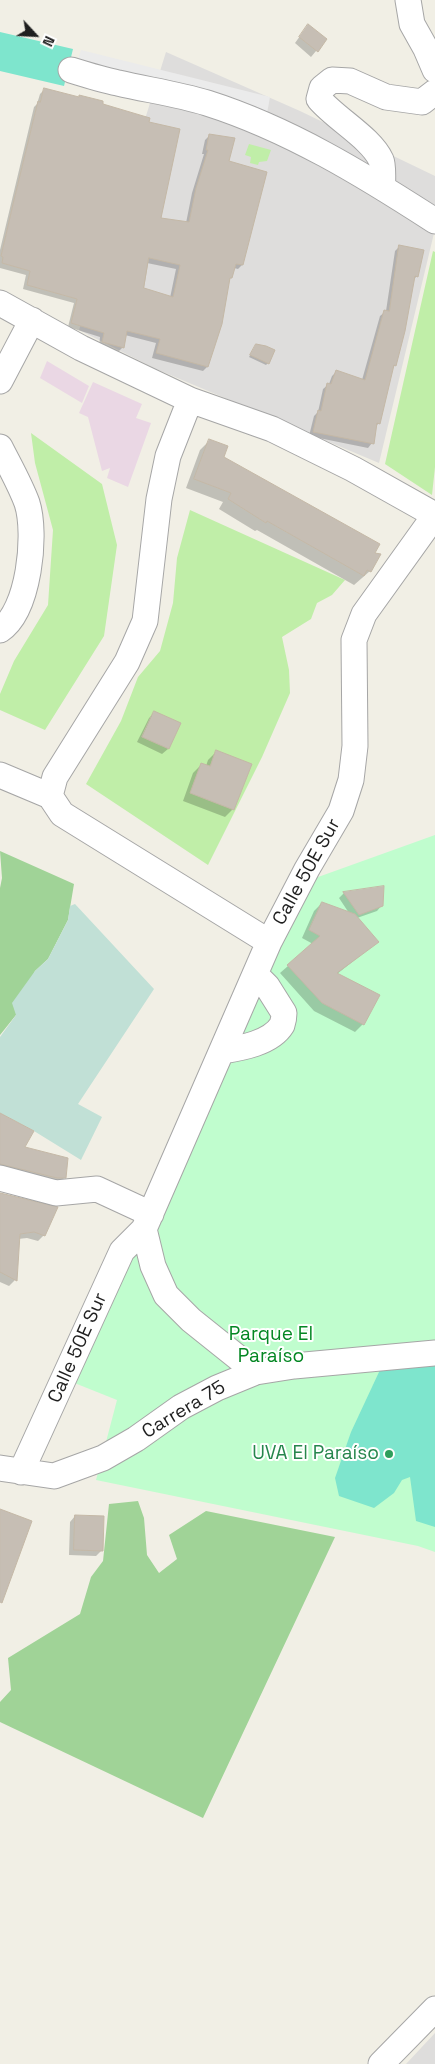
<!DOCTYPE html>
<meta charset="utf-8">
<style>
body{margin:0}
#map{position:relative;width:435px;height:2064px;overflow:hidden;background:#f1efe5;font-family:"Space Grotesk",sans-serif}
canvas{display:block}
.north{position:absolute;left:10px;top:10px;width:50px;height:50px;-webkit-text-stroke:4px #fff;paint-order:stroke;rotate:115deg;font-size:14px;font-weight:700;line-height:20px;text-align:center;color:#1f1f1f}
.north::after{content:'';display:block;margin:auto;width:18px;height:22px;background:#1f1f1f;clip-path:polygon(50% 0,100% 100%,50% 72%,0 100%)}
</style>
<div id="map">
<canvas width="435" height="2064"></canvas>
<div class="north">N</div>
</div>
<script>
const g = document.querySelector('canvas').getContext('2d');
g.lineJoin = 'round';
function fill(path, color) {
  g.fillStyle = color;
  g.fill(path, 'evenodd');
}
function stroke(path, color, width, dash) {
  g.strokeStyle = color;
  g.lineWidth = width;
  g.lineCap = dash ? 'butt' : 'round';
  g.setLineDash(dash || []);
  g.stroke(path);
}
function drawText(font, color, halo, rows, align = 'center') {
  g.font = font + ' "Space Grotesk",sans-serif';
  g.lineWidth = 4;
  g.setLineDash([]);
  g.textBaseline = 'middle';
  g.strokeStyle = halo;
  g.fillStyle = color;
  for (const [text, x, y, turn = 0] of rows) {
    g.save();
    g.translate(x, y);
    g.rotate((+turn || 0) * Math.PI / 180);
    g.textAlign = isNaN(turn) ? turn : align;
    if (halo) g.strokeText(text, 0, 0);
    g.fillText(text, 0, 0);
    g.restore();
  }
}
fill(new Path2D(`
 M166,52l134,59 135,65v53l-56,234 -223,-94 -77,-39z
 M435,2033v31h-29z`), '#dedddc');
fill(new Path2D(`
 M47,361l42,25 -7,17 -42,-25z
 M93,382l49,22 -6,14 15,5 -23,64 -21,-9 3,-10 -8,3 -14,-54 -9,-4z`), '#ead7e4');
fill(new Path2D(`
 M249,144l22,6 -4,11 -8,1 -1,3 -8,-2 1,-6 -6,-2z
 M433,251l2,1v215l-3,28 -47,-31z
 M31,433l71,51 15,61 -13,91 -59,94 -45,-20v-16l14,-33 34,-56 5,-75 -18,-67z
 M190,510l155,70 -13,15 -15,8 -6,16 -29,18 7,33 1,23 -28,64 -54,108 -122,-81 35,-63 17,-44 22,-26 13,-48 4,-45z`), '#c0eea8');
fill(new Path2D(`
 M0,851l74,33 -6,36 -20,39 -13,12 -19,44 -16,20v-147l2,-10z
 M138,1501l6,17 3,37 12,18 18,-14 -8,-24 37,-24 129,26 -132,281 -203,-96v-20l11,-12 -3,-32 72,-44 11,-37 12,-16 6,-57z`), '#a0d397');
fill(new Path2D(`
 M75,904l79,85 -76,115 24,13 -21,43 -47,-29 -34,-18v-76l16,-22 -4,-12 23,-32 13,-12 20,-39 2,-14z`), '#c1e0d6');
fill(new Path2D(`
 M435,835v717l-17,-6 -322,-66 21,-80 -45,-18 235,-501z`), '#c0fdce');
fill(new Path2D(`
 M0,32l73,17 -9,37 -64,-15z
 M435,1353v174l-19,-6 -6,-44 -8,3 -8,13 -20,15 -35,-12 -4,-18 16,-46 35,-75z`), '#7ee5cd');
fill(new Path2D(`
 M81,50l189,47 -4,22 -190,-52z`), '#ebebeb');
fill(new Path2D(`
 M308,25l18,14 -15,18 -16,-14z
 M44,90l57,15 47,18 11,96 27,4 6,-30 12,-39h-2l3,-14 5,-5 18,27 14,103 -4,4 -4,-1 -6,12 -21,87 -4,4 -51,-13 4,-15 -31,-8 -2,12 -5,5 -19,-5 1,-10 -32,-10 6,-24 -51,-14 3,-14 -26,-7v-18l34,-143 3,-3 3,-10zM147,263l29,6 -6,29 -28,-9z
 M399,247l18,29 -4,4 -18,85 -3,4 -13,54 -4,4 -3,16 -4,5 -59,-12 5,-20 4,-4 5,-23 6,-5 3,-8 5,-5 25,9 18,-64 6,-5 9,-60z
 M256,345l12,18 -2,2 -17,-8z
 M209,441l13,17 151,96 -3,17 -16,14 -97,-55 -2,1 -36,-22 4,-7 -37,-14 14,-38z
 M155,712l24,12 -11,25 -6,5 -25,-12 12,-24z
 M216,752l17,57 -8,8 -42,-16 10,-28 8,-8 5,1 2,-6z
 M344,893l38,12 -5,6 -20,7 20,24 -40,32 26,50 -8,8 -41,-21 -34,-38 33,-29 -11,-6 12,-27 8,-8 27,10 -10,-15z
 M0,1114l24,34 41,29 -7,7 -58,-13z
 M0,1194l44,41 -6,6 -11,-3 -9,1 -3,41 -6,6 -9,-4z
 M75,1516l27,34 -6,6 -27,-1 1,-33z`), '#0003');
const building = new Path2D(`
 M308,24l19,15 -9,13 -19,-15z
 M44,88l35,9v-2l24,6v3l47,14 -1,4 31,7 -19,89 28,4 7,-34 12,-38h-2l3,-16 26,4 -6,23 38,11 -24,93 -7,-1 -4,14h-2l-8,46 -14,43 -52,-14 4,-14 -33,-8 -3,17 -22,-6 2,-9 -33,-10 6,-24 -50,-14 3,-14 -28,-8 1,-6 -2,-1 13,-56 24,-99 2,1zM149,258l31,7 -7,32 -29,-9z
 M399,245l25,5 -6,27 -3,-1 -10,55 -9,35 -2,-1 -14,59 -3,-1 -3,21 -61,-12 5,-22 3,1 6,-28 4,1 5,-14 29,10 19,-70 5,1z
 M256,344l10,2 9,4 -6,14 -19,-9z
 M209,439l19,7 -4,11 156,87 -5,9 6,1 -10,18 -4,-2 -3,6 -97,-55 -1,2 -38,-24 3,-6 -37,-14z
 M154,711l27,12 -12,26 -27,-12z
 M216,750l36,14 -18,46 -44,-17 11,-30 9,3z
 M384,886l-1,20 -24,9 -16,-23z
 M322,902l33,12 24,28 -42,31 43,22 -16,30 -42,-22 -35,-38 33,-29 -11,-6z
 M0,1113l34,18 -9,16 43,11 -2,20h-9l-57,-14z
 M0,1193l58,14 -13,29 -11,-4 -14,2 -3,47 -17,-9z
 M0,1509l32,12 -30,82 -2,-1z
 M75,1515l29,1 -1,35 -29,-1z`);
fill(building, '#c6beb4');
stroke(building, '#c4b8a6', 1);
const minor = new Path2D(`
 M408,0l4,24 14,25 9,21
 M71,70c16,5 32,10 47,13 30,7 60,11 89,20 82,26 157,72 228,118
 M383,188c-1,-8 1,-21 -2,-28 -10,-22 -45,-41 -62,-61l3,-11 10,-8 18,1 36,16 36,5 13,-10
 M0,303l81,45 109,52 82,29 81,40 82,46
 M0,381l32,-61
 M190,400l-22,56 -9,43 -14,122 -18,41 -72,115 -5,19 12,18 207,128
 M0,447c9,18 20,37 27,56 10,31 2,108 -27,127
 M0,775l50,21
 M223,1051c18,-3 48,-8 59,-26 1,-3 2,-8 2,-12l-17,-27 -12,-12
 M0,1178l56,15 41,-4 54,25
 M144,1229l9,37 13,29 25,25 65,52
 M0,1468l54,8 49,-18 33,-19 45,-32 36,-19 39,-16 38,-6 141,-13
 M21,1472l101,-221 22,-22 125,-287 38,-73 34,-58 10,-31 4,-34 -1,-106 10,-26 71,-99
 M381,2064l54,-55`);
stroke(minor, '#a6a6a6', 27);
stroke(minor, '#fff', 25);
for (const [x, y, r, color] of [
 [389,1454,5,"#2e9e5b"]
]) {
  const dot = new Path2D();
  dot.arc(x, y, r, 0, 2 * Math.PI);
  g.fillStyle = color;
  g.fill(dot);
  stroke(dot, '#fff', 2);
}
drawText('19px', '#1f1f1f', '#fff', [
 ["Calle 50E Sur",307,872,-61],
 ["Calle 50E Sur",78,1348,-66],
 ["Carrera 75",184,1410,-31]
]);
drawText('19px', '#048723', '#fff', [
 ["Parque El",271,1335],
 ["Paraíso",271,1357]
]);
drawText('19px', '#27864d', '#fff', [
 ["UVA El Paraíso",379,1454]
], 'right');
</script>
